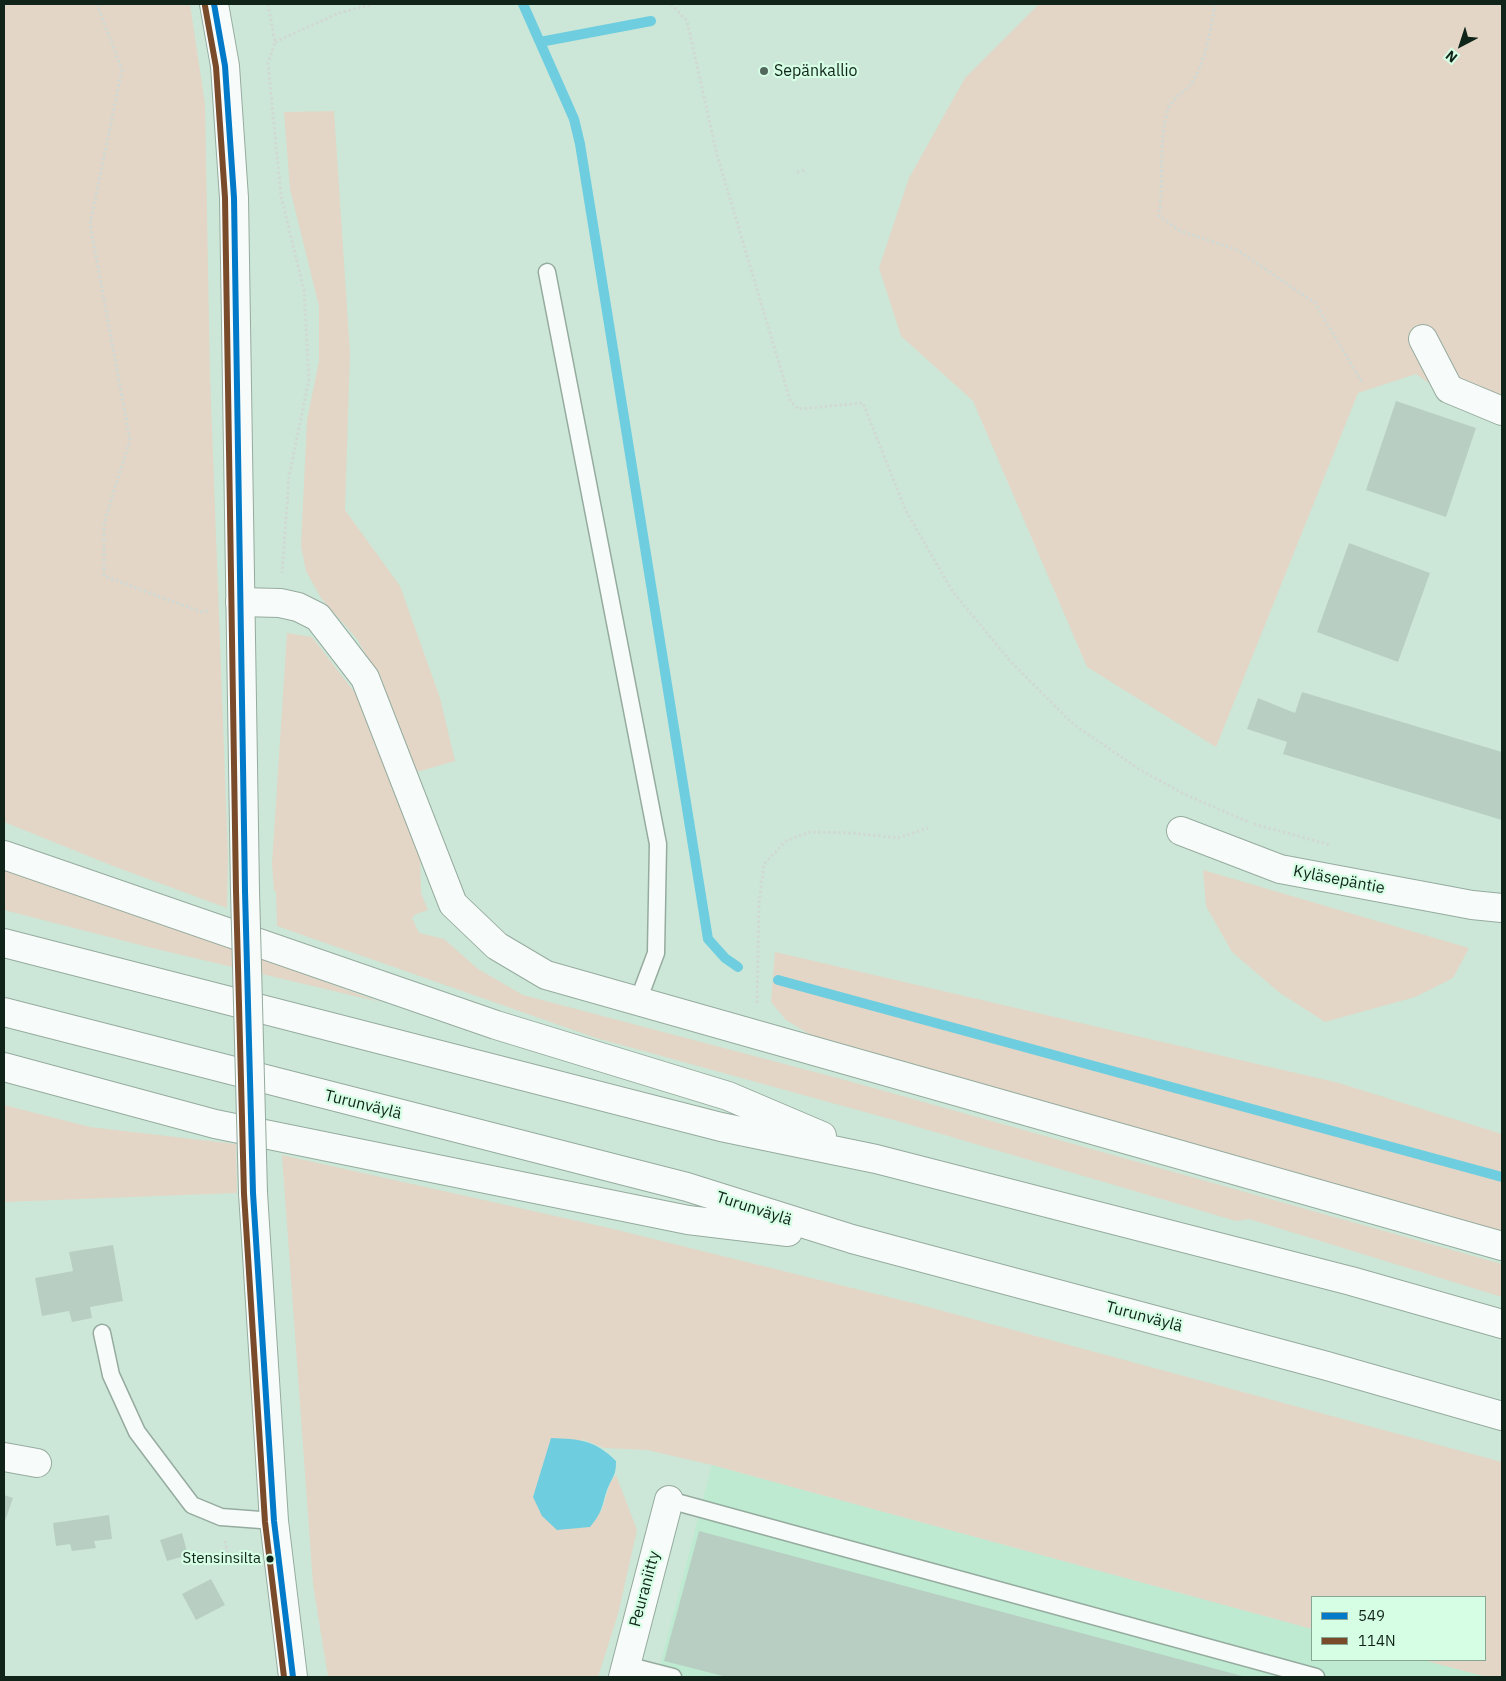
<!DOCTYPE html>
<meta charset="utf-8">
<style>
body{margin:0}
#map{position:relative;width:1506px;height:1681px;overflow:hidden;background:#cce7d7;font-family:"IBM Plex Sans",sans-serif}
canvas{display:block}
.frame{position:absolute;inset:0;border:5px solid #102419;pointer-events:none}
.legend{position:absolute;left:1311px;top:1596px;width:175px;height:65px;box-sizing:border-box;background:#d5fee5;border:1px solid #86a793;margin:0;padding:6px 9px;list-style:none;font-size:15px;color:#102419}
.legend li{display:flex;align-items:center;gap:10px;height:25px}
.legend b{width:25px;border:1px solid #86a793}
.north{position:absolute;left:1436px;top:20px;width:50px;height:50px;-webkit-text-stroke:4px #d5fee5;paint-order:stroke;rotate:220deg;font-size:14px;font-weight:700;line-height:20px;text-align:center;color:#102419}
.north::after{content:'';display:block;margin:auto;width:18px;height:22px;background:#102419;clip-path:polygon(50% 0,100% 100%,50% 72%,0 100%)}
</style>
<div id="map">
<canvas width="1506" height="1681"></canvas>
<div class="frame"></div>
<ul class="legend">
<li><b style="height:6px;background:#007ac9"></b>549</li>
<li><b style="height:6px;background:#7a4b2a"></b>114N</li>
</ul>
<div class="north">N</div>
</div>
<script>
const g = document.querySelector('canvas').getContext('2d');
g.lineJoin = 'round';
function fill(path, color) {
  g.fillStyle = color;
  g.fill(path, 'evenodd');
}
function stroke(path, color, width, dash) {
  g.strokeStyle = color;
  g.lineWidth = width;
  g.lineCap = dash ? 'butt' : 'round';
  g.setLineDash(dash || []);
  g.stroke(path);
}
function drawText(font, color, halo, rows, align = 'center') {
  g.font = font + ' "IBM Plex Sans",sans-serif';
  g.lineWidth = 4.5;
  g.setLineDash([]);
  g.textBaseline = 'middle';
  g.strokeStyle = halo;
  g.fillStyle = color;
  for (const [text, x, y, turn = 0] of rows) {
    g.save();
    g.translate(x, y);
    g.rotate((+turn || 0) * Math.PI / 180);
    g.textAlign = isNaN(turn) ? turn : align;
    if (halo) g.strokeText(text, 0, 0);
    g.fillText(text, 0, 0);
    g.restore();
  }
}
fill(new Path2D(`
 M712,1465l600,164v31h111l64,17h-830z`), '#bdead0');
fill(new Path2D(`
 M4,4h186l15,100 5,272 18,480 -1,52 -114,-42 -109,-44z
 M1039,4h463v407l-54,-15 -32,-22 -58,19 -142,354 -129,-80 -114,-266 -72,-65 -22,-68 30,-90 56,-100z
 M334,111l16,242 -5,157 55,76 40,112 15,63 -38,11 -34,-86 -26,-47 -36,-41 -15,-27 -5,-25 6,-126 12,-59v-55l-29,-117 -6,-77z
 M287,633l25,4 47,61 61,155 1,40 7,17 -12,4 -4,4 7,15 25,6 34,30 45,26 322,85 657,184v33l-253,-78 -13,2 -342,-101 -298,-82 -319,-112 -1,-35h-2l-2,-27z
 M4,867l121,41 255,94 -232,-55 -144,-37z
 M1203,870l266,78 -16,30 -38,19 -90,25 -45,-29 -48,-41 -26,-46z
 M775,952l564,131 163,51v98l-688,-195 -28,-17 -15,-18z
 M4,1105l86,22 146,17 1,49 -233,9z
 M282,1155l327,73 312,77 581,157v215h-15l-64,-17h62v-63h-173v32l-600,-164 -65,-15 -43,-2 -22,-9 19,74 9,-30 6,-8 21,55 -19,84 -20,63h-270l-15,-93z`), '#e3d6c6');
fill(new Path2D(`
 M551,1438c29,1 44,2 65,23 0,10 -1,13 -6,22 -9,19 -4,25 -20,44l-33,3 -15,-14 -9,-19z`), '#6ecee0');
stroke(new Path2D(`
 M523,4l51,115 6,25 128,795 17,19 13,9
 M540,42l111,-21
 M778,980l724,197`), '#6ecee0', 10);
fill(new Path2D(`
 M1396,401l80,27 -30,89 -80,-27z
 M1349,543l81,30 -32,89 -81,-30z
 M1302,692l200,60v68l-219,-66 4,-12 -40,-13 11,-31 37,15z
 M113,1245l10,56 -33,6 2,11 -20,4 -3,-11 -27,5 -7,-38 38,-7 -4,-19z
 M4,1495l9,3 -9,26z
 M109,1515l3,24 -18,2 2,7 -24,3 -2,-7 -14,2 -3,-23z
 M699,1531l547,146h-519l-63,-16z
 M182,1533l6,22 -21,6 -7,-21z
 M211,1579l14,26 -29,15 -14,-26z`), '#b8cec2');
const lane = new Path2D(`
 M547,272l111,572 -2,109 -18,48
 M102,1333l9,42 26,57 55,73 29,12 53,4
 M669,1500l647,177
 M626,1665l47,12`);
const street = new Path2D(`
 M1423,339l26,50 53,22
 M240,602l40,1 18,4 20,10 47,61 88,226 44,42 49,29 956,271
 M4,1457l33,6
 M623,1677l46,-177`);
const secondary = new Path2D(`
 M214,4l11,62 9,132 11,693
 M1181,831l99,38 192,36 30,3
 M253,1193l21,328 19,156`);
const highway = new Path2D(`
 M4,855l492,170 232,71 94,40
 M4,943l717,184 155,32 475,122 151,43
 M4,1012l683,175 165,52 475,127 175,50
 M4,1067l211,57 473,96 100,12`);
stroke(lane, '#96ab9f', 19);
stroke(street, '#96ab9f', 30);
stroke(secondary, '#96ab9f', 30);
stroke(highway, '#96ab9f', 30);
stroke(new Path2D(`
 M97,4l25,66 -32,154 40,216 -26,83v53l97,36 9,-2
 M268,4l7,38 -7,21 13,133 23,94 5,89 -20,98 -7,96
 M671,4l16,17 30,134 73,245 8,9 65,-6 43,108 47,81 58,70 62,62 66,45 45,25 64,28
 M1215,4c-3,21 -11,63 -24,80 -6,8 -20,15 -23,25 -10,33 -4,72 -9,107l21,15 57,19 78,53 48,81
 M275,42l64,-29 34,-9
 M797,172l8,-2
 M1254,824l76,21
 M757,1003l2,-101 5,-38 22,-23 24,-9 42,1 46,5 30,-10
 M225,1541l5,23`), '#d0d9d4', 3, [2.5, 2.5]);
stroke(lane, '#f7fbf9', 16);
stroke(street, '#f7fbf9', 28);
stroke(secondary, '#f7fbf9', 28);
stroke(highway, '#f7fbf9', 28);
const secondaryBridge = new Path2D(`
 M245,891l8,302`);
stroke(secondaryBridge, '#96ab9f', 30, []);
stroke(secondaryBridge, '#f7fbf9', 28);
stroke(new Path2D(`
 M214,4l11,62 9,132 11,693 8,302 21,328 19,156`), '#007ac9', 6);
stroke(new Path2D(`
 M205,6l11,61 9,131 11,693 8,303 21,328 19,155`), '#7a4b2a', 6);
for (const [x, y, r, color] of [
 [764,71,5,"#52685c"],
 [270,1559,4.5,"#102419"]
]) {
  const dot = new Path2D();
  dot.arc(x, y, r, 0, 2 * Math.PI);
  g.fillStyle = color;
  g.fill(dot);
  stroke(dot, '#d5fee5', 2);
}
drawText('15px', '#102419', '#d5fee5', [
 ["Stensinsilta",261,1559]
], 'right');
drawText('16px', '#102419', '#d5fee5', [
 ["Sepänkallio",774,71]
], 'left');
drawText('16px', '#102419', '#d5fee5', [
 ["Kyläsepäntie",1339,880,11],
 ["Turunväylä",363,1105,14],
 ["Turunväylä",754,1209,18],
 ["Turunväylä",1144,1317,15],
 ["Peuraniitty",645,1589,-75]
]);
</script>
